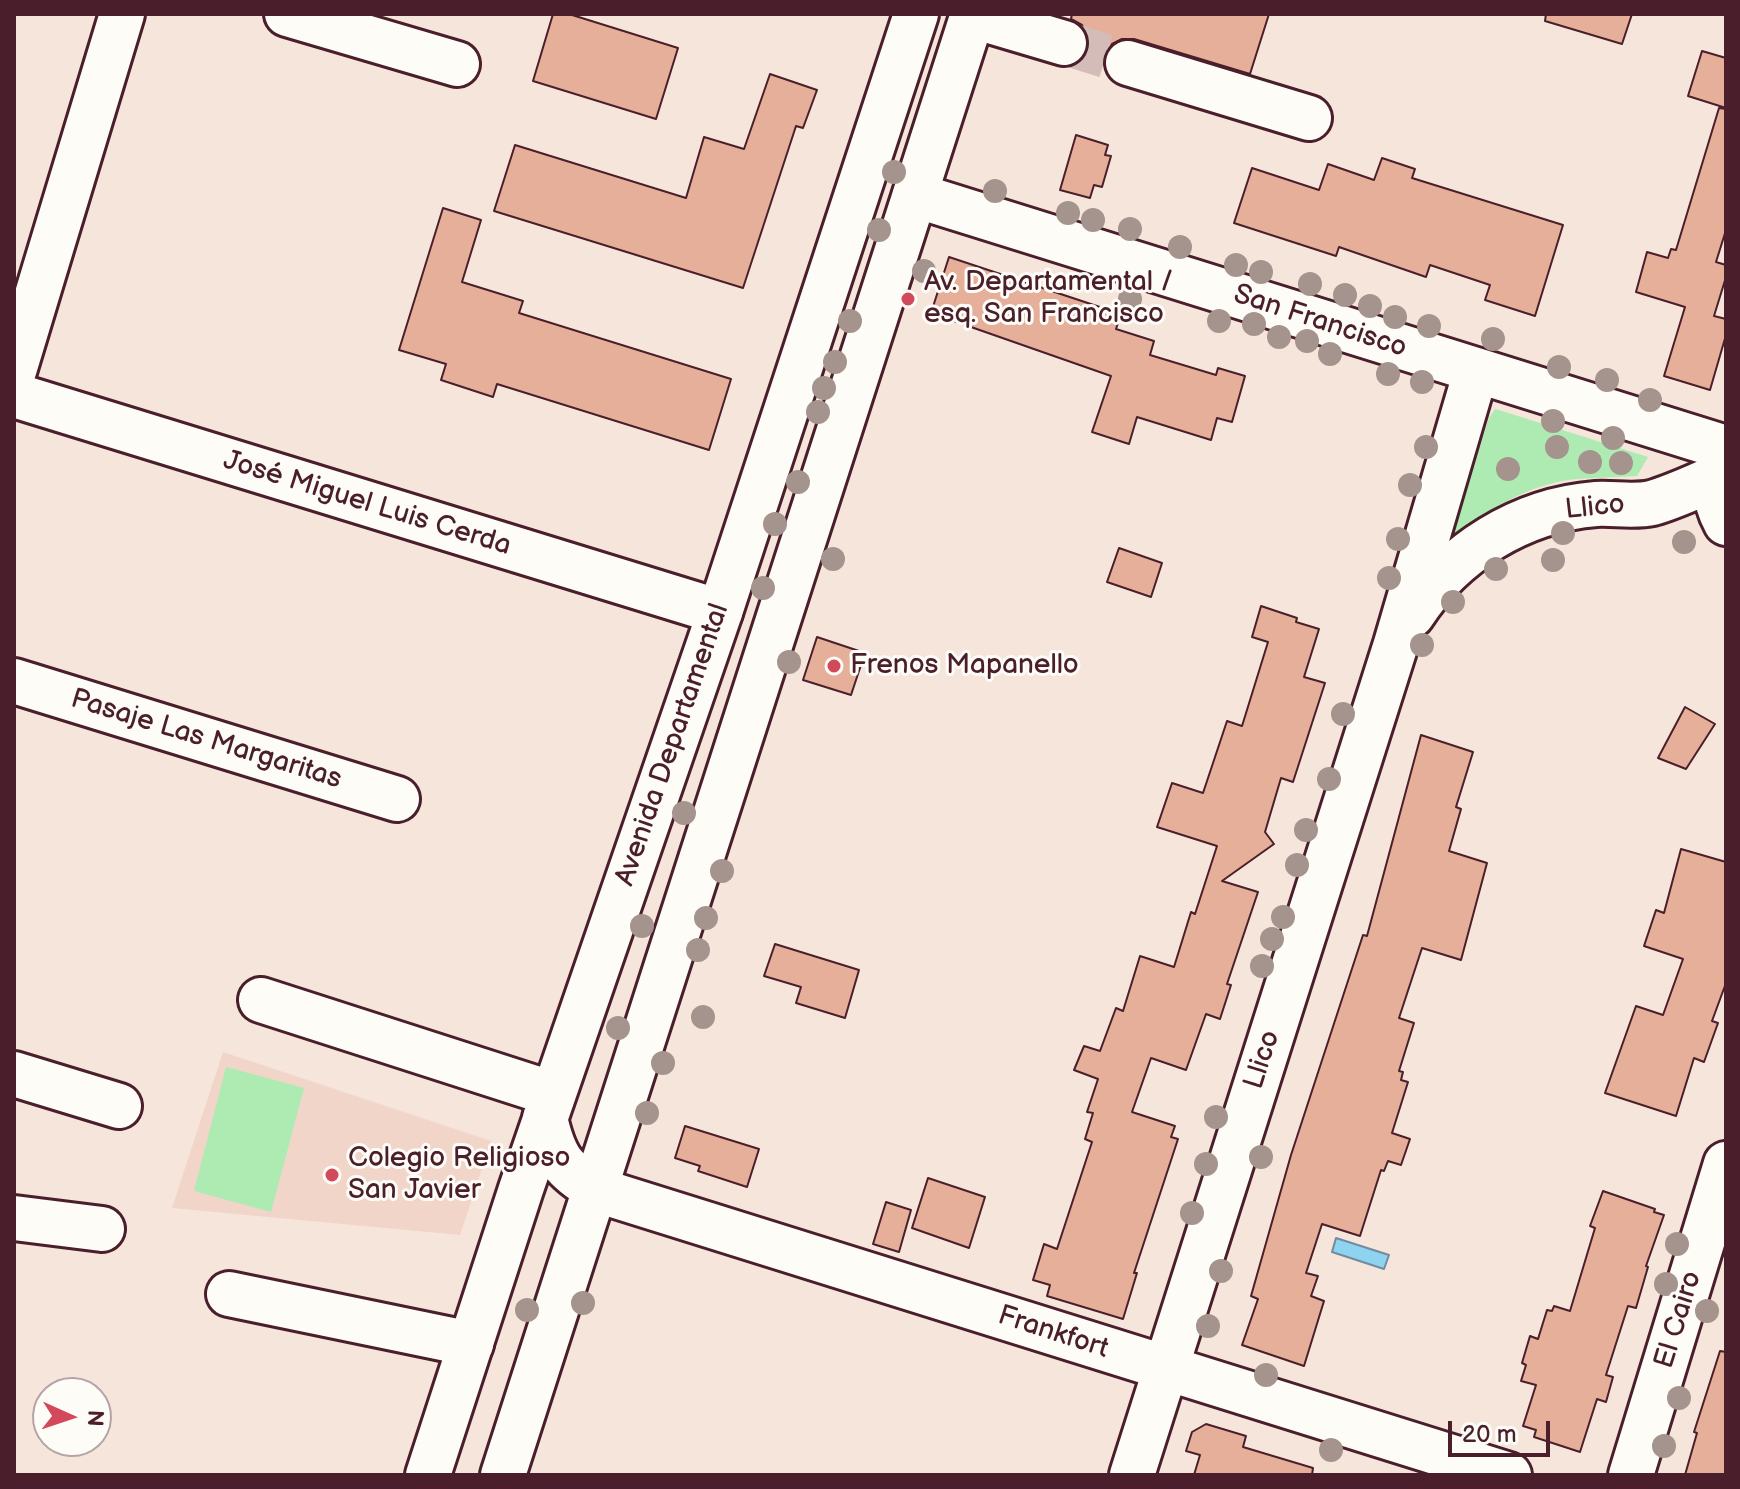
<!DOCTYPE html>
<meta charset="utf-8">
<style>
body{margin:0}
#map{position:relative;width:1740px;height:1489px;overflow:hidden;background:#f6e5db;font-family:"Balsamiq Sans",sans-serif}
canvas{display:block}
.frame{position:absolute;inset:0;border:16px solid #4a1f2b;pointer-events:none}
.north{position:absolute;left:32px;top:1377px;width:80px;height:80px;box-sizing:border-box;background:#fdfcf7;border:2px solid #b5a4a5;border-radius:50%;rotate:93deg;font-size:22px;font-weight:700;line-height:32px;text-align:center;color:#4a1f2b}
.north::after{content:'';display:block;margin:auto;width:28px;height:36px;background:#d1495b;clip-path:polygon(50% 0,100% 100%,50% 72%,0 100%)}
.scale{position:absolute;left:1448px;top:1421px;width:102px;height:36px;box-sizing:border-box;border:4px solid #4a1f2b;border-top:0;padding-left:10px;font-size:24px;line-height:28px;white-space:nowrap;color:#4a1f2b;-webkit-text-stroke:6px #fdfcf7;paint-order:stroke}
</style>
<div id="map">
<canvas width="1740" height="1489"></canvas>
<div class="frame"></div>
<div class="north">N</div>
<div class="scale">20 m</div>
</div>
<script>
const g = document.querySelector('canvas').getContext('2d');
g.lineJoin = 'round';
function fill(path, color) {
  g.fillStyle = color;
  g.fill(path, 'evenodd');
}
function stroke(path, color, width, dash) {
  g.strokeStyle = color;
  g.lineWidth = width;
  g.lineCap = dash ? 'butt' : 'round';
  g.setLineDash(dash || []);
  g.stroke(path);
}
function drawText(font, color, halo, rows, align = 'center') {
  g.font = font + ' "Balsamiq Sans",sans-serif';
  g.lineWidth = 6;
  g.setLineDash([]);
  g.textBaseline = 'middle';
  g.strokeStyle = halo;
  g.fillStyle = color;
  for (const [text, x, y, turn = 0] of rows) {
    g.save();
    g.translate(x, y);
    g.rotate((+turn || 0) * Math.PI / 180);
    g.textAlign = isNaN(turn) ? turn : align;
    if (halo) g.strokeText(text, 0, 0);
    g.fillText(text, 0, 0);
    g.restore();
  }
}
fill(new Path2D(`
 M223,1052l268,89 -31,94 -288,-27z`), '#f1d5c8');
fill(new Path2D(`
 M1495,409l4,1 149,47 -11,19c-23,2 -46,1 -69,4 -44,7 -83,32 -118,58l39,-120z
 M226,1067l78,21 -33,124 -77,-21z`), '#adebb3');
const water = new Path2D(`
 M1336,1238l53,17 -5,14 -52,-17z`);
fill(water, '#8ed3f0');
stroke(water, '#738ba1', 2);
const building = new Path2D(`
 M553,14h16l109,34 -22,71 -123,-38z
 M1072,14h197l-19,60 -116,-35h-12l-10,5 -8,16 -19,-6 3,-18 -6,-11 -11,-6z
 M1546,14h86l-10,30 -77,-23z
 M1702,51l24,7v50l-38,-12z
 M770,74l47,16 -14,38 -7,-2 -53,162 -249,-77 21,-66 171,53 18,-61 40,12z
 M1719,108l7,1v121l-10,32 10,3v12l-12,39 12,3v16l-16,55 -46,-14 21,-69 -49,-15 11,-40 21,6 3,-9 5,1z
 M1076,135l32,10 -3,10 6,1 -9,31 -8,-2 -4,13 -30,-8z
 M1382,158l33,11 -3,9 151,47 -28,91 -50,-16 5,-15 -60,-20 -4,12 -87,-30 -3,9 -102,-33 18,-55 67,22 9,-26 46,16z
 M443,208l38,12 -19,62 61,19 -4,12 212,66 -22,71 -212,-66 -4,13 -52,-17 5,-16 -47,-14z
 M949,257l172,57 -5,15 38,12 -4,14 66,20 2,-7 27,8 -13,46 -15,-4 -6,22 -74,-23 -8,27 -37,-12 19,-56 -180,-63z
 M1119,548l43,15 -11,34 -44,-15z
 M1261,606l36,12 -1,4 23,7 -15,48 21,6 -32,99 -12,-4 -16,54 9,12 -52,37 36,11 -31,92 4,1 -11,34 -14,-5 -20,56 -35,-12 -19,54 43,14 -4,11 7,2 -44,134h3l-14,46 -76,-23 3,-11 -17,-5 11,-36 13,5 35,-107 -7,-3 8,-26 -6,-1 11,-33 -24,-9 10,-24 16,5 16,-43 7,3 17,-55 34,11 17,-55 4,2 22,-68 -60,-19 15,-44 31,10 24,-72 15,5 26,-84 -16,-5z
 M817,637l48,16 -14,42 -48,-15z
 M1685,707l30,17 -29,45 -28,-11z
 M1421,735l52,17 -17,55 5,2 -12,42 38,12 -26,97 -39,-12 -23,70 15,5 -15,48 4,1 -2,8 7,2 -16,51 18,6 -9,26 -13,-4 -4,10 -3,-1 -21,66 -38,-12 -16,49 12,3 -7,20 13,5 -20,65 -62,-21 16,-46 -7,-3 40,-141 72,-220 4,1z
 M1681,849l45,13v121l-14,38 6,2 -14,39 -10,-4 -18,58 -71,-23 31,-87 27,9 20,-56 -39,-13 12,-36 8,3z
 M775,944l84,26 -14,48 -49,-15 5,-16 -37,-11z
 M685,1126l74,23 -12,38 -49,-16 2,-5 -25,-8z
 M928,1178l57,19 -16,51 -57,-20z
 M1603,1191l52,18 -1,3 10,3 -18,51 2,1 -12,41 -8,-2 -22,69 7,2 -7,25 -9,-3 -17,53 -46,-15 2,-7 -13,-4 13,-41 -15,-4 5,-16 -4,-2 8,-27 8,3 9,-29 5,1 2,-5 16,5 25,-83 -5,-2z
 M886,1202l25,8 -12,42 -26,-8z
 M1720,1351l6,1v123h-41l12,-42 -3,-1z
 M1206,1424l40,12 -3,11 70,21 -1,7h-118l6,-20 -14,-4 6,-19z`);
fill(building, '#e5af9a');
stroke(building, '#4a1f2b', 2);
stroke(new Path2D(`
 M1064,43l64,20`), '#d4bdb8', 44, [44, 22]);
const minor = new Path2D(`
 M287,14l170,50
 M973,16l91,27
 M1128,63l181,55
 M915,195l811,253
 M14,371l108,-357
 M14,395l706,217
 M1724,453c-10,27 -12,44 2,70
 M1412,615c41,-63 109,-105 184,-111 18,-1 38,3 56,-1 21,-6 42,-16 63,-25
 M14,681l383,118
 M261,1000l292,94
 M14,1074l105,32
 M597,1190l912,285
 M14,1218l88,11
 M229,1294l242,50
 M1132,1475l264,-831 80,-273
 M1631,1475l95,-311`);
const major = new Path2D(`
 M545,1118c9,39 17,52 52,72
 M428,1475l93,-286 199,-577 196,-598
 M503,1475l470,-1461`);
stroke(minor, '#4a1f2b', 50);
stroke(major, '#4a1f2b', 50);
stroke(minor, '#fdfcf7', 44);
stroke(major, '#fdfcf7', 44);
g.fillStyle = '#a5948d';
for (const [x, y] of [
 [894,172],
 [995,191],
 [1068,213],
 [1093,220],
 [1130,229],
 [879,230],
 [1180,247],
 [1236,265],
 [924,271],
 [1261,272],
 [1310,284],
 [1345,295],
 [1130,299],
 [1370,306],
 [1395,317],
 [850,321],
 [1219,321],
 [1254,324],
 [1429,326],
 [1279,337],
 [1493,339],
 [1307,341],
 [1330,354],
 [835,362],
 [1559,367],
 [1388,374],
 [1607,380],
 [1422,382],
 [824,388],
 [1650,400],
 [818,412],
 [1553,421],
 [1613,438],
 [1426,447],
 [1557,447],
 [1590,462],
 [1621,463],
 [1508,469],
 [798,482],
 [1410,485],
 [775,524],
 [1563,533],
 [1398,539],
 [1684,542],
 [833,559],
 [1553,560],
 [1496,569],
 [1389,578],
 [763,588],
 [1453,602],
 [1422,645],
 [789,662],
 [1343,714],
 [1329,779],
 [684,813],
 [1306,830],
 [1297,865],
 [722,871],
 [1283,917],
 [706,918],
 [642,926],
 [1272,939],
 [698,950],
 [1262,966],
 [703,1017],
 [618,1028],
 [663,1063],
 [647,1113],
 [1216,1117],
 [1261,1157],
 [1206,1164],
 [1192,1213],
 [1677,1244],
 [1221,1271],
 [1666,1284],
 [583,1303],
 [527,1310],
 [1707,1311],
 [1208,1326],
 [1266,1375],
 [1679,1398],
 [1664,1446],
 [1331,1450]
]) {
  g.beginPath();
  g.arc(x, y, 12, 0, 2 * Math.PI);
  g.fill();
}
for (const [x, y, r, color] of [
 [908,299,8,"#d1495b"],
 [834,666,8,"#d1495b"],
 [332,1175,8,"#d1495b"]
]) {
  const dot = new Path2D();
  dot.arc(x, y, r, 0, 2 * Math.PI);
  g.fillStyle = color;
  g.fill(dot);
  stroke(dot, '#fdfcf7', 3);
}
drawText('28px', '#4a1f2b', '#fdfcf7', [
 ["Av. Departamental /",924,283],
 ["esq. San Francisco",924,315],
 ["Frenos Mapanello",850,666],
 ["Colegio Religioso",348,1159],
 ["San Javier",348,1191]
], 'left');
drawText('28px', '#4a1f2b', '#fdfcf7', [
 ["San Francisco",1320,322,18],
 ["José Miguel Luis Cerda",367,504,17],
 ["Llico",1595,508,-6],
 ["Pasaje Las Margaritas",206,740,17],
 ["Avenida Departamental",673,745,-71],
 ["Llico",1263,1060,-72],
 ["El Cairo",1679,1320,-73],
 ["Frankfort",1053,1333,18]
]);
</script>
